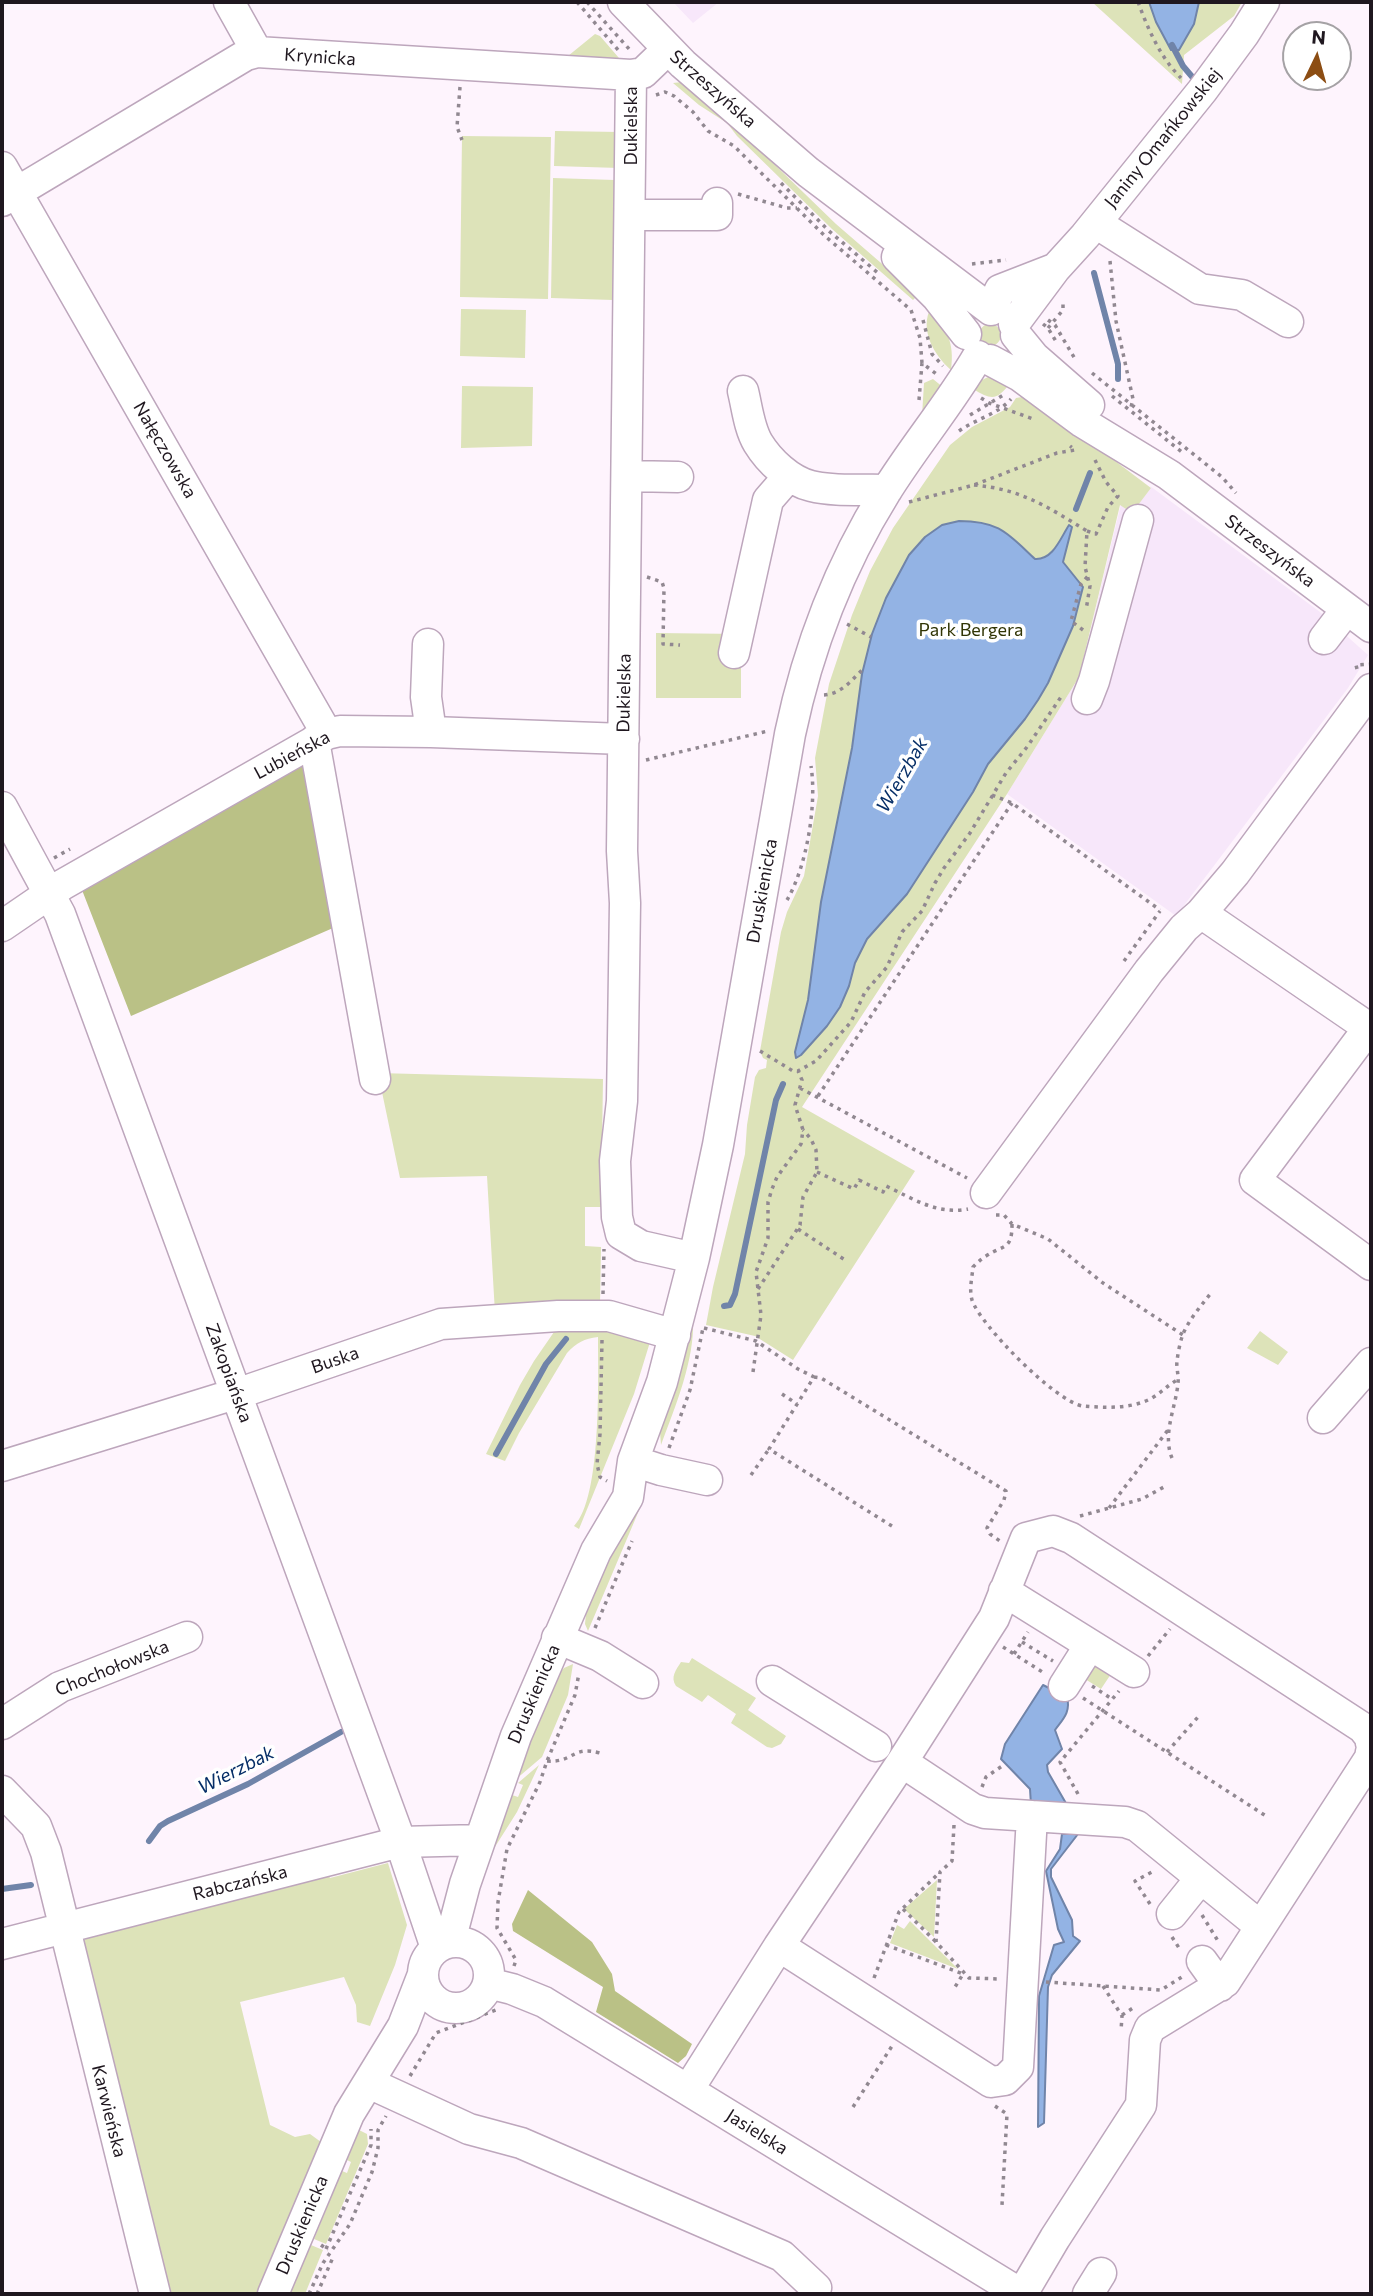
<!DOCTYPE html>
<meta charset="utf-8">
<style>
body{margin:0}
#map{position:relative;width:1373px;height:2296px;overflow:hidden;background:#fef4fd;font-family:Commissioner,sans-serif}
canvas{display:block}
.frame{position:absolute;inset:0;border:4px solid #1f171f;pointer-events:none}
.north{position:absolute;left:1282px;top:21px;width:70px;height:70px;box-sizing:border-box;background:#fff;border:2px solid #a5a2a5;border-radius:50%;rotate:5deg;font-size:19px;font-weight:700;line-height:28px;text-align:center;color:#1f171f}
.north::after{content:'';display:block;margin:auto;width:24px;height:32px;background:#8c4d13;clip-path:polygon(50% 0,100% 100%,50% 72%,0 100%)}
</style>
<div id="map">
<canvas width="1373" height="2296"></canvas>
<div class="frame"></div>
<div class="north">N</div>
</div>
<script>
const g = document.querySelector('canvas').getContext('2d');
g.lineJoin = 'round';
function fill(path, color) {
  g.fillStyle = color;
  g.fill(path, 'evenodd');
}
function stroke(path, color, width, dash) {
  g.strokeStyle = color;
  g.lineWidth = width;
  g.lineCap = dash ? 'butt' : 'round';
  g.setLineDash(dash || []);
  g.stroke(path);
}
function drawText(font, color, halo, rows, align = 'center') {
  g.font = font + ' Commissioner,sans-serif';
  g.lineWidth = 7;
  g.setLineDash([]);
  g.textBaseline = 'middle';
  g.strokeStyle = halo;
  g.fillStyle = color;
  for (const [text, x, y, turn = 0] of rows) {
    g.save();
    g.translate(x, y);
    g.rotate((+turn || 0) * Math.PI / 180);
    g.textAlign = isNaN(turn) ? turn : align;
    if (halo) g.strokeText(text, 0, 0);
    g.fillText(text, 0, 0);
    g.restore();
  }
}
fill(new Path2D(`
 M673,2h46l-26,21z
 M1150,486l170,126 48,43 -20,33 -172,228 -169,-122 72,-117 42,-173 10,9 20,-25z`), '#f7e7fa');
fill(new Path2D(`
 M1092,2h150l-8,14 -50,39 -2,29z
 M595,34l5,2 19,22 -51,1v-3z
 M682,82l59,50 95,92 82,71 -5,5 -81,-71 -95,-93 -10,-13 -28,-18 -26,-22z
 M555,131l65,1 -1,36 -65,-2z
 M462,136l89,1 -3,162 -88,-2z
 M553,178l62,2 -2,120 -62,-2z
 M931,307c15,23 24,34 20,63 -17,-15 -32,-40 -20,-63z
 M461,309l65,1 -1,48 -65,-2z
 M979 335a11 11 0 1 1 22 0a11 11 0 1 1-22 0Z
 M990,376l21,6c-14,18 -18,19 -38,7l7,-8z
 M933,379l11,9 -22,28 2,-33z
 M462,386l71,1 -1,59 -71,2z
 M1025,393l126,95 -19,25 -12,-8 -41,172 -72,117 -205,313 113,64 -122,189 -38,-24 -49,-11 7,-38 32,-133 2,-29 8,-48 4,-7 7,-2 1,-8 -4,-2 -3,-7 21,-119 6,-20 17,-36 14,-80 -3,-38 14,-74 23,-69 18,-44 23,-43 57,-83 22,-18 38,-20 6,-9 6,-1z
 M656,633l85,1v64h-85z
 M378,1073l225,6 -2,128h-16v39l16,1 -1,58 -105,8 -8,-137 -87,2z
 M693,1319c2,41 -18,88 -32,126l-1,-13 16,-48z
 M600,1323l50,19 -16,52 -55,135 -5,-3c28,-28 24,-149 24,-189 -14,2 -21,5 -31,16l-48,80 -14,28 -19,-7 34,-69 14,-24 20,-29 -8,-2 -110,9 -5,5v-12z
 M1260,1331l28,21 -10,13 -31,-17z
 M632,1505l8,3 -52,123 -3,-7 1,-11z
 M692,1658l64,40 -8,12 38,26 -5,8 -9,4 -5,-1 -36,-24 5,-9 -28,-19 -6,7 -26,-16c-6,-9 0,-16 5,-24l8,1z
 M573,1664l-5,31 -26,62 -27,23 -1,-1 44,-104 6,-7z
 M1095,1664l16,10 -10,15 -16,-10z
 M539,1765l-22,47 -24,38 2,-12 17,-43 6,2 5,-12 -5,-2z
 M388,1863l19,62 -12,40 -25,61 -13,-4 -1,-17 -12,-28 -104,25 30,123 25,12 15,-3 11,8 1,8 -13,23 -52,121h-84l-6,-4 -85,-344 2,-6 9,-5 235,-61 2,4z
 M937,1880l-3,57 -30,-28z
 M910,1921l48,48 -68,-26 7,-18 7,4z
 M359,2130l8,4 1,10 -42,100 -12,-5 28,-68 5,2 4,-11 -4,-2z
 M306,2243l17,7 -18,44h-21z`), '#dde3b9');
fill(new Path2D(`
 M304,764l29,164 -202,88 -49,-126z
 M528,1890l64,52 20,32 3,17 77,53 -6,12 -8,7 -82,-51 7,-25 -90,-56 -1,-7z`), '#bac186');
const water = new Path2D(`
 M1149,2h50l-5,22 -15,26h-8l-15,-28z
 M959,521c41,0 49,13 76,38 18,1 25,-20 34,-34l3,2 -9,35 20,25 -10,39 -25,57 -10,17 -13,19 -37,45 -15,28 -66,102 -40,45 -12,24 -6,23 -9,21 -13,19 -26,29 -5,3 -1,-6 13,-52 13,-98 31,-154 10,-74 10,-40 14,-36 23,-43 16,-18 17,-12z
 M1043,1685l24,12c4,15 -4,22 -12,33l7,19 -15,16 1,7 19,33h-36l-1,-16 -29,-30 4,-15z
 M1062,1834h16l-27,35v8l21,43 1,16 7,5 -28,34 -4,12 -4,136 -6,4 1,-131 15,-51 10,-3 -6,-13 -12,-58 14,-22z`);
fill(water, '#93b3e4');
stroke(water, '#7084a9', 2);
stroke(new Path2D(`
 M1172,45l11,21 11,13
 M1094,273l24,91v15
 M1076,509l14,-36
 M724,1306l6,-1 5,-11 41,-194 7,-16
 M496,1454l50,-90 20,-25
 M149,1841l11,-15 8,-5 80,-37 93,-52
 M2,1889l29,-4`), '#7084a9', 6);
const minor = new Path2D(`
 M229,2l28,50
 M623,2l60,62 125,108 183,138
 M631,75l-9,776 3,52 -2,136 -1,62 -7,60 2,56 4,17 20,12 53,12
 M2,167l325,567
 M2,201l244,-146 11,-3 374,23 12,-2 24,-23
 M630,215h87v-12
 M1096,223l104,66 42,6 46,27
 M897,257l40,40 29,37
 M991,310l9,-20 54,-21
 M1014,324l41,-55 30,-33 117,-145 42,-57 20,-32
 M1016,335l18,22 55,48
 M990,360l30,16 62,46 87,53 202,152
 M743,391c4,16 6,37 15,52 11,18 32,38 53,43 24,6 51,3 76,4
 M627,476l51,1
 M1324,639l23,-30
 M428,644l-2,53 5,35
 M734,653l34,-153 20,-23
 M1087,699l7,-18 44,-161
 M314,741l61,338
 M2,807l58,107 337,918 39,116
 M1201,913l34,-40 136,-184
 M2,926l60,-41 265,-151 13,-3 91,1 193,7
 M1371,1025l-116,155 116,85
 M986,1193l163,-222 35,-43 17,-15 168,115
 M1323,1418l48,-55
 M633,1461l28,9 46,10
 M2,1466l249,-77 190,-65 117,-8h51l66,19
 M1004,1591l130,81
 M557,1638l43,18 43,27
 M772,1681l104,65
 M1064,1686l26,-41
 M2,1724l58,-37 127,-50
 M902,1762l71,47 12,4 140,9 12,4 123,100
 M2,1791l34,35 10,26 109,442
 M1172,1914l29,-36
 M423 1975a33 33 0 1 1 66 0a33 33 0 1 1-66 0Z
 M446,1943l8,-17 11,-42 51,-148 80,-185 32,-54 5,-36 29,-79 32,-124 24,-113 72,-411c18,-86 49,-167 95,-241 29,-47 65,-89 93,-137
 M2,1944l398,-102 80,-2
 M779,1946l212,136 14,-2 13,-13 14,-251
 M1202,1961l18,25
 M488,1983l24,6 32,13 477,292
 M369,2083l100,46 52,14 261,113 34,32 -2,6
 M688,2090l91,-144 123,-184 92,-144 32,-80 27,-7 18,7 292,190 7,9 1,6
 M273,2294l76,-180 54,-88 19,-49
 M1022,2294l33,-56 86,-133 4,-65 5,-12 75,-46 145,-224 1,-6
 M1088,2294l13,-21`);
stroke(minor, '#bda6bc', 33);
stroke(new Path2D(`
 M577,2l42,49
 M587,2l43,48
 M1138,2c10,27 22,55 43,76
 M460,87l-3,40 5,13
 M656,95l9,-3 9,4 19,16 15,19 26,15 91,90 86,74 9,28 2,25 17,13
 M781,183l48,48 49,42
 M738,194l49,14h10
 M1110,261l6,60 17,78 -3,12
 M972,264l34,-4
 M923,320l9,34 11,12
 M1048,320l7,5 20,34
 M1043,324l5,4 9,15
 M1048,328l15,-18v-10
 M1092,373l130,104 14,16
 M1112,396l71,57
 M981,398l8,5 47,17
 M919,400l3,-37
 M970,415l35,-21
 M959,431c17,-12 39,-17 52,-32
 M974,485c47,4 74,22 113,46l-2,36 5,19 -4,24
 M909,502l65,-17 83,-32 18,-3 -5,-4
 M1087,531l9,3 12,-27 10,-11 -12,-14 -11,-22
 M647,577l15,5 2,6 -1,56 17,1
 M847,624l24,13
 M1083,630l-12,-9 10,-37 7,-8
 M1357,669l-1,-4 15,-1
 M824,695c17,-1 28,-15 39,-26
 M646,760l122,-29
 M992,795l20,8 148,107
 M54,858l16,-9
 M787,900c20,-34 30,-96 24,-134
 M1124,961l36,-50
 M760,1051l33,20h5l18,-10 35,-39 14,-30 22,-25 15,-35 20,-21 13,-28 9,-15 26,-35 36,-60 21,-26 36,-53
 M800,1088l167,90
 M818,1096l194,-293
 M817,1172l37,17 5,-9 24,12 3,-6c28,13 51,29 82,23
 M996,1215h8l8,9 36,15 55,44 80,52
 M1012,1224c0,26 -7,20 -26,32 -5,3 -9,7 -13,11 -1,11 -4,23 -1,33 8,25 85,103 111,106 23,2 49,3 69,-8 10,-6 17,-14 27,-19
 M798,1229l47,31
 M758,1289l42,-64 3,-28 14,-25 -1,-22 -5,-11 -8,-9
 M603,1294l1,-45
 M704,1328l52,13 42,28 16,8 -45,72 126,79
 M602,1340l-2,94 -3,30 3,13 7,4
 M753,1372l8,-57 -5,-43 12,-34v-36l4,-13 5,-12 24,-33 2,-14 -8,-25 7,-25 -4,-9
 M814,1377l7,1 185,113 -2,9 -17,28 3,6 10,7
 M782,1394l15,10
 M669,1448l21,-58 13,-62
 M1172,1458c-10,-24 4,-51 6,-75 1,-8 -2,-15 -1,-22 1,-8 3,-19 6,-27 7,-16 18,-28 28,-41
 M751,1475l18,-26
 M1109,1508l59,-78
 M1080,1516l62,-17 22,-12
 M595,1628l37,-87
 M1022,1642l31,19
 M1003,1647l41,26
 M1014,1654l14,-22
 M1148,1656l22,-27
 M1092,1686l20,13
 M1083,1698l183,118
 M1167,1752l31,-35
 M547,1761c27,2 25,-16 53,-8
 M982,1787l4,-10 19,-13
 M1078,1794l-18,-32 59,-71
 M954,1825l-2,36 -12,11 -4,70 33,36 31,1
 M1150,1904l-15,-23 17,-9
 M903,1909l33,33
 M1202,1915l16,26
 M1172,1937l9,14
 M886,1945l77,29 -8,13
 M514,1966l2,-6 -19,-32 1,-26 9,-53 33,-67 7,-21 28,-66 4,-22
 M874,1978l25,-66 39,-38
 M1046,1982l115,8 24,-15
 M1103,1986l19,30 -1,15
 M1122,2015l14,-9
 M410,2076l26,-43 60,-23
 M995,2106l12,8 -5,91
 M853,2107l39,-61
 M321,2245l7,5
 M326,2249l45,-104v-16
 M309,2294l14,-31 27,-39 22,-52 6,-24v-18l8,-14
 M317,2294l17,-39`), '#918891', 3.5, [3.5, 5]);
stroke(minor, '#fff', 30);
drawText('18px', '#1f171f', '#fff', [
 ["Krynicka",320,57,4],
 ["Strzeszyńska",713,89,41],
 ["Dukielska",631,126,-90],
 ["Janiny Omańkowskiej",1163,138,-51],
 ["Nałęczowska",165,450,60],
 ["Strzeszyńska",1270,551,37],
 ["Dukielska",624,693,-89],
 ["Lubieńska",292,755,-28],
 ["Druskienicka",762,891,-80],
 ["Buska",335,1360,-19],
 ["Zakopiańska",229,1373,70],
 ["Chochołowska",112,1668,-22],
 ["Druskienicka",534,1694,-67],
 ["Rabczańska",240,1883,-14],
 ["Karwieńska",109,2111,76],
 ["Jasielska",757,2132,32],
 ["Druskienicka",302,2225,-67]
]);
drawText('18px', '#313505', '#fff', [
 ["Park Bergera",971,630]
]);
drawText('italic 19px', '#062e67', '#fff', [
 ["Wierzbak",902,775,-60],
 ["Wierzbak",236,1770,-27]
]);
</script>
